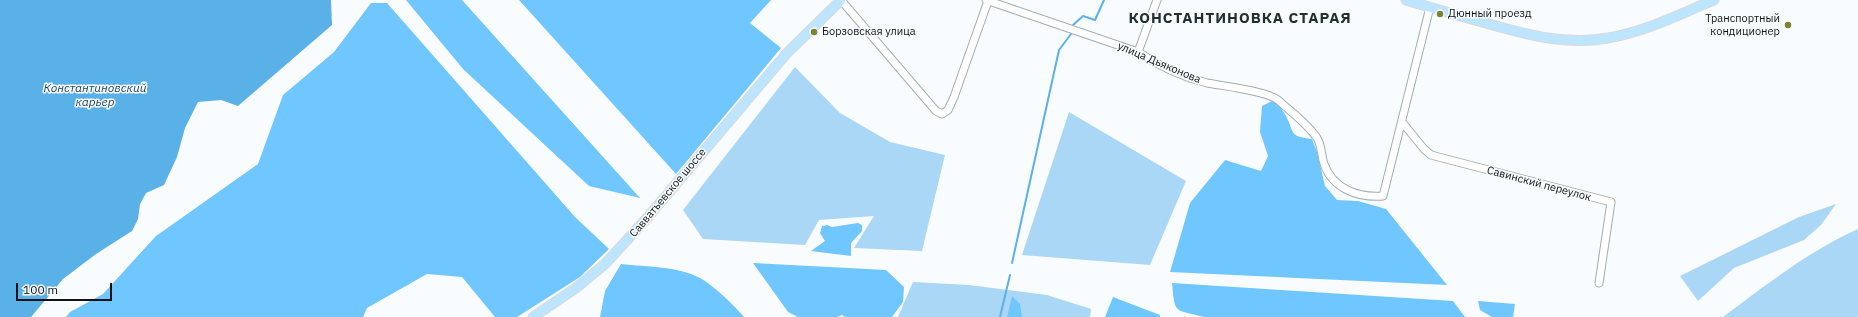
<!DOCTYPE html>
<meta charset="utf-8">
<style>
body{margin:0}
#map{position:relative;width:1858px;height:317px;overflow:hidden;background:#f9fcfe;font-family:"IBM Plex Sans",sans-serif}
canvas{display:block}
.scale{position:absolute;left:16px;top:283px;width:96px;height:18px;box-sizing:border-box;border:2px solid #0f1316;border-top:0;padding-left:5px;font-size:12px;line-height:14px;white-space:nowrap;color:#0f1316;-webkit-text-stroke:3px #f9fcfe;paint-order:stroke}
</style>
<div id="map">
<canvas width="1858" height="317"></canvas>
<div class="scale">100 m</div>
</div>
<script>
const g = document.querySelector('canvas').getContext('2d');
g.lineJoin = 'round';
function fill(path, color) {
  g.fillStyle = color;
  g.fill(path, 'evenodd');
}
function stroke(path, color, width, dash) {
  g.strokeStyle = color;
  g.lineWidth = width;
  g.lineCap = dash ? 'butt' : 'round';
  g.setLineDash(dash || []);
  g.stroke(path);
}
function drawText(font, color, halo, rows, align = 'center') {
  g.font = font + ' "IBM Plex Sans",sans-serif';
  g.lineWidth = 3;
  g.setLineDash([]);
  g.textBaseline = 'middle';
  g.strokeStyle = halo;
  g.fillStyle = color;
  for (const [text, x, y, turn = 0] of rows) {
    g.save();
    g.translate(x, y);
    g.rotate((+turn || 0) * Math.PI / 180);
    g.textAlign = isNaN(turn) ? turn : align;
    if (halo) g.strokeText(text, 0, 0);
    g.fillText(text, 0, 0);
    g.restore();
  }
}
fill(new Path2D(`
 M795,67l45,46 50,29 55,13 -23,96 -68,-3 20,-32 -55,4 -14,25 -102,-6 -20,-29z
 M1069,112l117,69 -36,84 -128,-10z
 M1836,204l-15,21 -17,15 -70,28 -36,33 -18,-25 119,-59z
 M1858,229v88h-135c43,-32 86,-66 135,-88z
 M913,282l56,3 78,10 44,14 -1,8h-192z`), '#aad7f6');
fill(new Path2D(`
 M406,0h56l178,198 -51,-12 -126,-117z
 M519,0h252l-21,23 31,25 -105,126z
 M371,3h16l188,214 34,32 -29,28 -63,40h-22l-33,-40 -35,-3 -60,34 -4,9h-297l4,-5 33,-18 53,-58 102,-72 25,-69 51,-43z
 M1274,100c4,5 9,10 12,16 9,18 3,20 26,23l5,13 8,34 12,14 21,1 28,8 61,76 -277,-13 20,-69 35,-43 36,11 7,-15 -8,-24 2,-26z
 M858,223l4,2v6l-11,12v13l-40,-5 14,-10 -5,-8 2,-7 5,-1 5,2z
 M753,263l133,7 18,17 -1,15 -11,15h-47l-3,-2 -5,2h-39l-10,-5z
 M621,264c26,3 56,2 79,14 13,7 35,28 44,39h-144l5,-26z
 M1172,283l281,18 12,16h-261c-30,-8 -29,-2 -32,-34z
 M1012,296l8,8 2,13h-15z
 M1113,297l47,18v2h-55z
 M1478,301l37,3 -2,13h-21l-12,-7z`), '#70c6fe');
fill(new Path2D(`
 M0,0h331l1,25 -94,81 -17,-6 -23,2 -13,26 -8,29 -13,28 -18,8 -6,11 -2,15 -6,12 -36,23 -33,25 -32,38h-31z`), '#5ab1e8');
stroke(new Path2D(`
 M1073,25l10,-9 12,4 9,-20
 M1012,263l47,-213 12,-16
 M1000,317l10,-42`), '#5ab1e8', 2);
const minor = new Path2D(`
 M841,0l95,111 6,3 6,-4 6,-13 34,-96
 M986,0l152,52c21,14 45,25 69,31 16,3 60,8 71,17 13,12 29,23 39,38 5,8 4,17 7,26 9,25 34,34 59,32l47,-189
 M1138,52l19,-52
 M1402,122l22,27 7,6 180,47 -12,81`);
const major = new Path2D(`
 M1406,0c25,8 51,15 76,22 42,12 83,24 126,16 37,-6 72,-24 106,-38
 M533,317l43,-29 29,-24 43,-47 139,-164 54,-53`);
stroke(minor, '#a1adb5', 9);
stroke(major, '#d9d9da', 11);
stroke(minor, '#fff', 7);
stroke(major, '#bee5ff', 9);
for (const [x, y, r, color] of [
 [1440,14,4,"#7b8531"],
 [1788,25,4,"#7b8531"],
 [814,32,4,"#7b8531"]
]) {
  const dot = new Path2D();
  dot.arc(x, y, r, 0, 2 * Math.PI);
  g.fillStyle = color;
  g.fill(dot);
  stroke(dot, '#f9fcfe', 1.5);
}
drawText('11px', '#0f1316', '#f9fcfe', [
 ["Дюнный проезд",1448,14],
 ["Транспортный",1780,19,"right"],
 ["кондиционер",1780,32,"right"],
 ["Борзовская улица",822,32]
], 'left');
drawText('11px', '#0f1316', '#f9fcfe', [
 ["улица Дьяконова",1159,63,23],
 ["Савинский переулок",1539,184,15],
 ["Савватьевское шоссе",668,193,-50]
]);
drawText('italic 12px', '#1f445c', '#f9fcfe', [
 ["Константиновский",95,89],
 ["карьер",95,103]
]);
g.letterSpacing = '1px';
drawText('bold 15px', '#232d34', '#f9fcfe', [
 ["КОНСТАНТИНОВКА СТАРАЯ",1240,19]
]);
g.letterSpacing = '0px';
</script>
